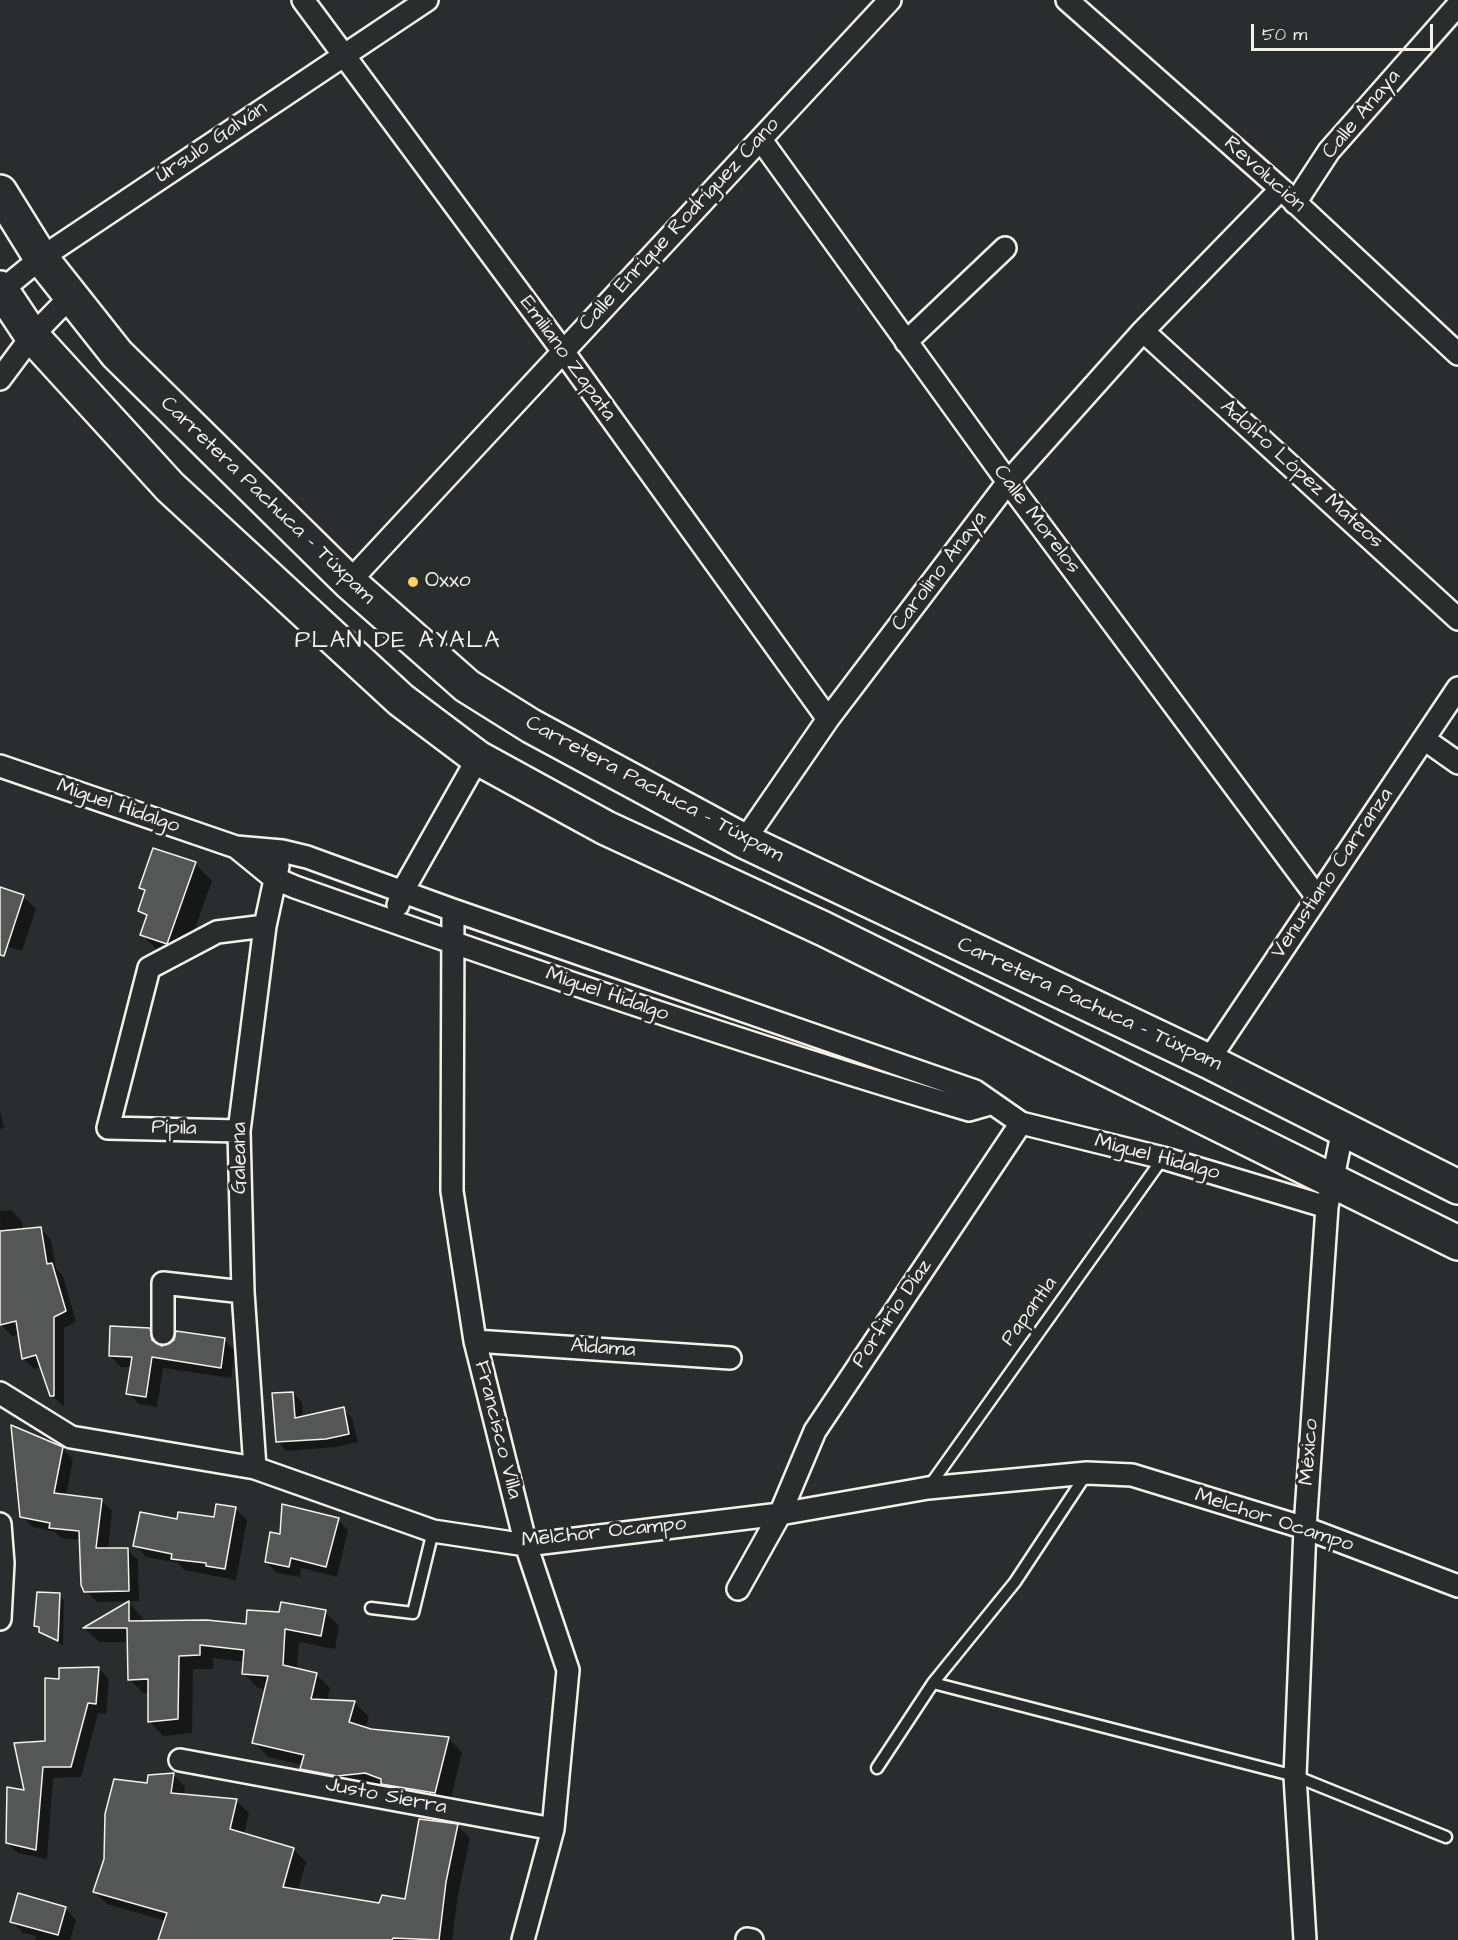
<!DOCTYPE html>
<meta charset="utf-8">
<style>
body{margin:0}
#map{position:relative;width:1458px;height:1940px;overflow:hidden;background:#2a2d2e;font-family:"Architects Daughter",sans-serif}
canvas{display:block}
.scale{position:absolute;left:1251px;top:24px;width:182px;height:27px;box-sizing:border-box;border:3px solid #f4f1e8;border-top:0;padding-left:8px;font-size:18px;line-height:21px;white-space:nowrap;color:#f4f1e8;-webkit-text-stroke:4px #2a2d2e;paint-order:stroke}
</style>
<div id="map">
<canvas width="1458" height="1940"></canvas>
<div class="scale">50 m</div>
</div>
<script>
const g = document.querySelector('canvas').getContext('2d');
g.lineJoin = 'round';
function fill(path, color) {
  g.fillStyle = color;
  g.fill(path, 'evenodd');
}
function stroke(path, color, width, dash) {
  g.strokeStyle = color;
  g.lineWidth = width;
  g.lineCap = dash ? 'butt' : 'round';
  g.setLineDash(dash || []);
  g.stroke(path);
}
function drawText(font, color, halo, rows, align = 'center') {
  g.font = font + ' "Architects Daughter",sans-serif';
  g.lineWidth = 6;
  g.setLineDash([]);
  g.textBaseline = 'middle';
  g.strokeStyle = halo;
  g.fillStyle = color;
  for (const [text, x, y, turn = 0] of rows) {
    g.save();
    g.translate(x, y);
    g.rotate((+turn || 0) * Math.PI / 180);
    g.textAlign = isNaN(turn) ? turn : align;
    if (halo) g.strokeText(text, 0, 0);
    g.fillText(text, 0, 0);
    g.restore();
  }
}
fill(new Path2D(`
 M195,864l17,17 -28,79 -25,-8 -17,-17 6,-16 -8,-8 6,-18 -5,-5z
 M0,889l23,8 13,12 -14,42 -22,-7z
 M0,1110l4,18 -4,1z
 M11,1210l11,11 1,9 17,-2 11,12 5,29 7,7 13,46 -12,6v78l-13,-11 -9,-28 -8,2 -11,-11 -3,-24 -8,2 -11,-11 -1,-114z
 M150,1329l11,11 1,8 62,-8 11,11 -4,27 -68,-10 -6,39 -18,-3 -11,-11 4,-26h-11l-11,-11z
 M293,1393l9,9 1,16 40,-9 9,9 6,24 -22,5 -50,4 -8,-9z
 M62,1448l11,11 -7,37 35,4 11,11 -4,39 19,-1 11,11 1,41 -42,1 -11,-11 -5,-51 -20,-2 -6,-6 -22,-5 -11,-11z
 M235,1509l12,11 -11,60 -52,-10 -6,-7 -32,-6 -11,-12 80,-26z
 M338,1520l10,10 -11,47 -36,-9 -1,9 -23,-4 -11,-11 15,-27z
 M59,1595l5,5 -1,45 -17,-9 -10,-11z
 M129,1603l13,14 1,5 105,4 32,-12 45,-2 14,14 -4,23 -36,-7 -2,28 19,4 14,14 -3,13 28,2 14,14 -4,12 83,9 14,14 -13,55 -133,-24 -14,-14 1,-4 -35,-8 -14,-15 12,-53 -8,-1 -14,-14 1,-12 -32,-4v11h-20l-1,64 -29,3 -14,-15 1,-28h-7l-14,-14v-37h-30l-14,-13z
 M99,1668l10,11 -3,35 -8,-1 -17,64 -28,1 -6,81 -29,-6 -11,-10 39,-100 14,-63z
 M173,1774l12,13 -1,9 52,5 13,12 -5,22 50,15 12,12 -8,29 82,14 26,-4 14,-80 38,5 12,12 -12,57 -6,45h-293l7,-19 -59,-17 -13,-12 55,-107z
 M65,1908l11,12 -6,20h-35l1,-4 -13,-3 -11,-12z`), '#0007');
const building = new Path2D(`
 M153,848l43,14 -29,82 -27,-9 7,-20 -9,-4 7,-21 -6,-2z
 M0,887l24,8 -20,61 -4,-1z
 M41,1227l6,37 5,-1 14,48 -12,6v79h-4l-14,-41 -14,4 -6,-38 -16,4v-94z
 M110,1326l40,2 2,12 10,6 12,-6 2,-9 49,7 -4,30 -69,-11 -6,40 -20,-3 6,-37 -23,-1z
 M293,1392l2,26 49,-11 5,27 -23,5 -50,3 -4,-49z
 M11,1425l52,22 -9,46 48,6 -6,49h32l1,43 -45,1 -3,-7 -2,-54 -30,-3 1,-5 -30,-6z
 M216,1504l20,3 -11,62 -19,-3v-3l-35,-4 1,-5 -39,-8 7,-34 37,7 1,-7 36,5z
 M282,1504l57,14 -13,49 -35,-9 -2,9 -24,-5 5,-30 10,2z
 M37,1592l23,1 -2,48 -19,-9v-5l-5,-1z
 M129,1601v20l78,-1 39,4 1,-14 32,2 2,-10 45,8 -5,26 -36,-7 -2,36 34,8 -6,26 44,2 -6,21 22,7 78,8 -14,56 -54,-9v-5l-16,-6 -28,3 -37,-7 4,-14 -52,-12 16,-67 -26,-2 2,-24 -44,-5v10l-21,1 -1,63 -30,3v-43l-20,1 -1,-52h-44z
 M99,1667l-3,37 -8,-1 -17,64h-28l-7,83 -30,-7 1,-56 17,3 -10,-47 31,-2v-63l14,1v-11z
 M174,1773l-3,20 66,6 -7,30 64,19 -11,39 96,16 3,-8 23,4 14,-80 39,5 -12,58 -7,58 -46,-2 -1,2h-234l9,-27 -74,-21 11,-33 1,-45 9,-35 33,4 1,-8z
 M18,1893l48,14 -8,28 -48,-13z`);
fill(building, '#555756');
stroke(building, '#f4f1e8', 1.5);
const lane = new Path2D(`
 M928,1488l235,-330
 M371,1608l42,5 20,-82
 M933,1683l362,93 151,61
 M877,1768l56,-85 82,-101 72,-109`);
const street = new Path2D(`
 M303,0l259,350 266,369
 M1067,0l214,189 177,165
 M761,140l247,342 309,415
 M1295,203l34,-52 129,-146
 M2,290l39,-32 386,-258
 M1143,331l315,288
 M906,342l99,-94
 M0,379l32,-43 39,-40
 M349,582l541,-582
 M1424,739l34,24
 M0,766l236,81 46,4 25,6 146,53 522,181 46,32 142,35 164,49
 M744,841l84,-122 180,-237 135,-151 138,-142
 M236,847l38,31 21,9c223,79 447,156 674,223l21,-6
 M398,905l4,-13 76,-134
 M453,910l-1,281 23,150 51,204 42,125 -15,159 -30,111
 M1208,1061l250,-373
 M239,1131l-131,-3 41,-160 68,-36 48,-6
 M163,1333v-50l80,9
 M475,1341l255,17
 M0,1393l71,44 184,31 178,63 93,14 254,-31 148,-26 159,-15 45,2 173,53 153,58
 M255,1468l-12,-176 -4,-161 26,-205 13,-60
 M0,1524l3,39 -3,56
 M738,1589l42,-75 35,-83 206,-308
 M180,1760l373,69
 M747,1939l5,1
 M1305,1940l-10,-164 10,-248 22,-321 16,-78`);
const primary = new Path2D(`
 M0,192l41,66 76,96 232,228 118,104 64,40 213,115 464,220 250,126
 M0,288l32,48 138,151 231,213 77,58 128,70 218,101 634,314`);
stroke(lane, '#f4f1e8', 15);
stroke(street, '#f4f1e8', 26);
stroke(primary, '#f4f1e8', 38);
stroke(lane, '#2a2d2e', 10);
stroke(street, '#2a2d2e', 21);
stroke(primary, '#2a2d2e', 33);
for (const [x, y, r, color] of [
 [413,582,6,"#ffd166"]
]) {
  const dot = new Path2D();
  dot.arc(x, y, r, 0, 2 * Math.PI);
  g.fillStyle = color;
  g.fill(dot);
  stroke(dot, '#2a2d2e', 2);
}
drawText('21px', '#f4f1e8', '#2a2d2e', [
 ["Calle Anaya",1362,115,-50],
 ["Úrsulo Galván",212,143,-34],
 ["Revolución",1264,175,42],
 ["Calle Enrique Rodríguez Cano",680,225,-47],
 ["Emiliano Zapata",567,359,54],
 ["Adolfo López Mateos",1301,475,42],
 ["Carretera Pachuca - Túxpam",267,501,44],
 ["Calle Morelos",1036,520,53],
 ["Carolino Anaya",940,572,-53],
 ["Carretera Pachuca - Túxpam",654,790,28],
 ["Miguel Hidalgo",118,807,19],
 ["Venustiano Carranza",1333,874,-56],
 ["Miguel Hidalgo",607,995,19],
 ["Carretera Pachuca - Túxpam",1089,1005,25],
 ["Pípila",174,1129,2],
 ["Galeana",241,1158,-90],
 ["Miguel Hidalgo",1157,1158,15],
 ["Papantla",1030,1312,-54],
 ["Porfirio Díaz",893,1314,-56],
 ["Aldama",603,1349,4],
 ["Francisco Villa",497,1430,76],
 ["México",1310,1452,-86],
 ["Melchor Ocampo",1274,1521,18],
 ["Melchor Ocampo",604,1533,-6],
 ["Justo Sierra",386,1797,11]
]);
drawText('21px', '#f4f1e8', '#2a2d2e', [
 ["Oxxo",425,582]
], 'left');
g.letterSpacing = '1.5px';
drawText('24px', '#f4f1e8', '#2a2d2e', [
 ["PLAN DE AYALA",398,642]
]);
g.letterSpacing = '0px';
</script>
